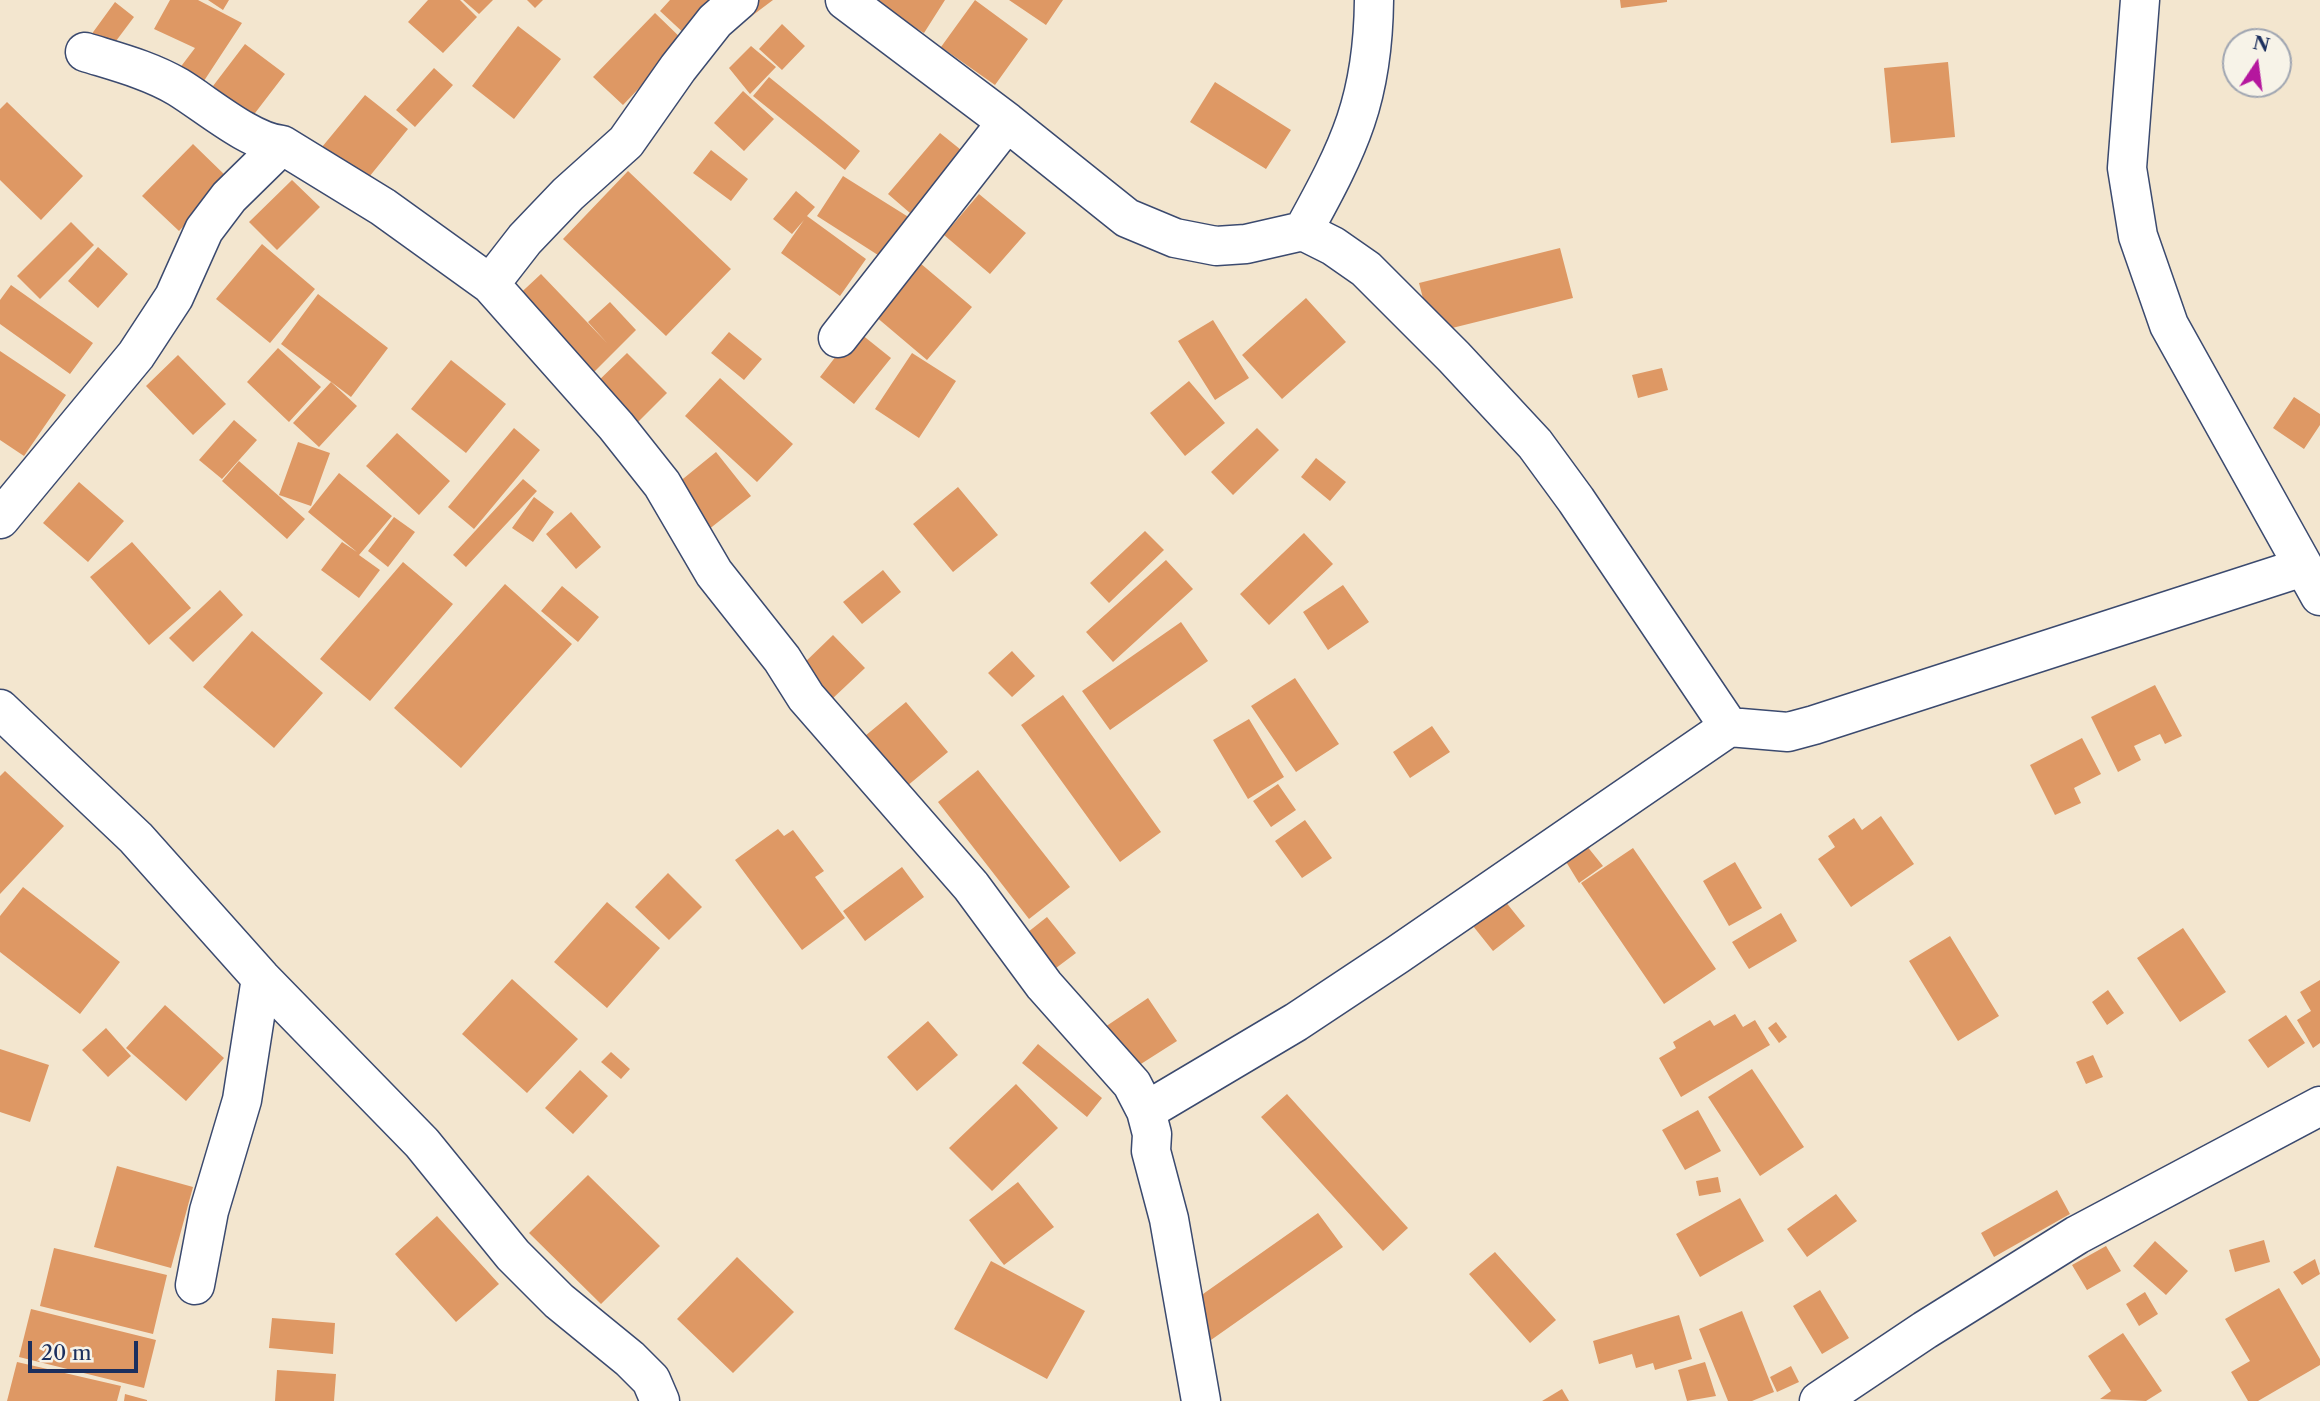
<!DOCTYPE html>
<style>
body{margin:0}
#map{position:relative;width:2320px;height:1401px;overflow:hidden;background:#f3e6cf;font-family:"Libre Caslon Text",serif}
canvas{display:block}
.north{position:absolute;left:2222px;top:28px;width:70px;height:70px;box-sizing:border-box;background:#f7f3e8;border:2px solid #9fa5b1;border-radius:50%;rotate:13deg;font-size:19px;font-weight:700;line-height:28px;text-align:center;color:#1b2f5e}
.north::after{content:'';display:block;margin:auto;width:24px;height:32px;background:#b5179e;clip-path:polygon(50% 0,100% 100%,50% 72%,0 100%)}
.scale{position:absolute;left:28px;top:1341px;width:110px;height:32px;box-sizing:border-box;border:4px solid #1b2f5e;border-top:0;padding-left:9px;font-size:21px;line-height:24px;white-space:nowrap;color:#1b2f5e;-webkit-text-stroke:5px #f7f3e8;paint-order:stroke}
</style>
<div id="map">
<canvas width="2320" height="1401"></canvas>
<div class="north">N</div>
<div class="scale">20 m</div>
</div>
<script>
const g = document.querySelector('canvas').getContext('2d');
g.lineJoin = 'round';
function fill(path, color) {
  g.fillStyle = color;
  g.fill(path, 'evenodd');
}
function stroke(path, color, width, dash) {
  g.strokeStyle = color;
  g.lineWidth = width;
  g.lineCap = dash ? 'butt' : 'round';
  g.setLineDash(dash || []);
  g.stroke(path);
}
fill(new Path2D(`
 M170,0h28l44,23 -44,67 -22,-17 19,-25 -41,-19z
 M208,0h21l-6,10z
 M428,0h32l17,17 -34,36 -35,-31z
 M463,0h30l-14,14z
 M527,0h16l-8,8z
 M670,0h54l-36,37 -28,-26z
 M742,0h31l-20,15z
 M870,0h75l-21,33z
 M975,0l53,39 -33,46 -54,-38z
 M1009,0h54l-17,25z
 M1620,0h47v2l-46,6z
 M115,2l19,15 -24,32 -19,-14z
 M655,13l29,28 -61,64 -30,-28z
 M782,24l23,22 -23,24 -23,-21z
 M518,26l43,33 -47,60 -42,-33z
 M245,44l40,30 -33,43 -39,-31z
 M751,46l25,21 -26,27 -21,-26z
 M1948,62l7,75 -64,6 -7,-75z
 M434,68l19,17 -38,42 -19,-17z
 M769,77l91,74 -15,19 -92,-74z
 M1215,82l76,48 -25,39 -76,-47z
 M743,91l31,28 -30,32 -30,-28z
 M365,95l43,34 -43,53 -43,-35z
 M7,102l76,74 -42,44 -41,-40v-71z
 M940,133l31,25 -54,61 -29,-25z
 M193,144l36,35 -50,52 -37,-35z
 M711,150l37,29 -17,22 -38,-28z
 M628,171l103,98 -65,67 -103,-97z
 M843,176l75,47 -26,41 -75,-48z
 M292,180l28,27 -43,43 -28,-28z
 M796,191l19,16 -8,9 59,43 -26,37 -59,-43 23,-33 -12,14 -19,-15z
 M979,194l47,39 -36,41 -46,-39z
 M71,222l23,23 -54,54 -23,-23z
 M262,244l53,45 -45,54 -54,-44z
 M98,247l30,27 -30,34 -30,-27z
 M1560,248l13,50 -141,35 -13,-50z
 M920,263l52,44 -45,53 -52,-44z
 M541,274l66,69 -19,-21 22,-20 26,28 -49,49 -75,-78z
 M11,285l82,58 -23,31 -70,-50v-24z
 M318,294l70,54 -37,49 -70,-53z
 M1306,298l40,44 -64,57 -40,-44z
 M1213,320l36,58 -34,22 -37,-59z
 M856,330l35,28 -37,46 -34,-27z
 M729,332l33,27 -18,21 -33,-27z
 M278,348l43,39 -32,35 -42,-40z
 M0,351l66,44 -42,61 -24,-16z
 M627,353l40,40 -35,35 -40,-41z
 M912,353l44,28 -37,57 -44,-29z
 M178,355l48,49 -33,31 -47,-49z
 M451,360l55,44 -40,49 -55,-44z
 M1662,368l6,22 -30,8 -6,-23z
 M720,378l73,66 -36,38 -72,-66z
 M1189,381l36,42 -40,33 -35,-43z
 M331,382l26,24 -38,41 -26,-24z
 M2294,397l26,17v11l-16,24 -31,-21z
 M234,420l23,20 -35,39 -23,-19z
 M514,428l26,22 -66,79 -26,-22z
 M1257,428l22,22 -46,45 -22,-23z
 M397,433l53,48 -31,34 -53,-49z
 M298,442l32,11 -19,53 -32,-11z
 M716,452l35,44 -43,34 -35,-43z
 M1316,458l30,24 -16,19 -29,-24z
 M239,461l66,58 -18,20 -65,-58z
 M339,473l53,43 -33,39 21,15 -21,28 -38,-28 21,-28 15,10 -49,-40z
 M523,479l14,12 -71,76 -13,-12z
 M79,482l45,39 -36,41 -45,-39z
 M958,487l40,48 -45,37 -40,-48z
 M534,497l20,15 -21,30 -21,-14z
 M571,512l30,35 -25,22 -30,-35z
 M394,517l21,15 -27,35 -20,-16z
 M1145,531l19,19 -55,53 -19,-20z
 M1304,533l29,31 -64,61 -29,-31z
 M132,542l59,66 -42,37 -59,-68z
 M1166,560l27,29 -80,73 -27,-30z
 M403,562l50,42 -83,97 -50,-42z
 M883,570l18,22 -39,32 -19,-22z
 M505,584l67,60 -111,124 -67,-60z
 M1343,585l26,37 -41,28 -25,-38z
 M562,586l37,31 -21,25 -37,-31z
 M220,590l23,25 -50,47 -24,-24z
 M1181,622l27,39 -98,69 -28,-39z
 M252,631l71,62 -49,55 -71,-61z
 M833,635l32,33 -34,32 -31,-33z
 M1012,651l23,25 -23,21 -24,-24z
 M1295,678l44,66 -43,28 -45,-66z
 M2155,685l27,51 -17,8 -5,-10 -26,12 7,14 -23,12 -27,-55z
 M1063,695l98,137 -41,30 -99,-137z
 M906,702l42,50 -47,39 -42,-50z
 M1249,719l35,58 -36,22 -35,-59z
 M1432,726l18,26 -40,26 -17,-26z
 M2082,738l19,36 -27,14 7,15 -26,12 -25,-50z
 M978,770l92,117 -41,32 -91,-117z
 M5,771l59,55 -64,68v-118z
 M1278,784l18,26 -25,17 -18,-26z
 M1881,816l33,48 -63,43 -33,-48 17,-12 -7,-11 26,-18 8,12z
 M1305,820l27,38 -30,20 -27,-37z
 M778,829l6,7 9,-6 31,41 -9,6 30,41 -43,32 -67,-90z
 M1586,845l17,21 -24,17 -14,-23z
 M1633,848l83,121 -52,35 -83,-121z
 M1735,862l27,46 -33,18 -26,-45z
 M902,867l22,30 -59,44 -22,-30z
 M668,873l34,34 -33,33 -34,-33z
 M23,887l97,75 -40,52 -80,-62v-36z
 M1505,901l20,25 -32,25 -20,-25z
 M607,902l53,46 -53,60 -53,-46z
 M1781,913l16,28 -48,28 -17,-27z
 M1047,917l29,36 -20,15 -28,-36z
 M2183,928l43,64 -46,30 -43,-64z
 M1950,936l49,80 -41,25 -49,-80z
 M512,979l66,60 -51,54 -65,-59z
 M2320,980v63l-7,5 -16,-28 14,-9 -11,-19z
 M2108,990l16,23 -17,12 -15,-23z
 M1148,998l29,43 -44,28 -28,-42z
 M165,1005l59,53 -38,43 -60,-53z
 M1735,1014l8,13 12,-7 15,25 -89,52 -22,-39 17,-10 -3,-6 37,-22 4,6z
 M2286,1015l19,28 -37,25 -20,-28z
 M928,1021l30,34 -41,36 -30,-34z
 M1776,1022l11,15 -8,6 -11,-15z
 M106,1028l25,28 -23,21 -26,-27z
 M1038,1044l64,54 -15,19 -65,-54z
 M0,1049l49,16 -19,57 -30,-10z
 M611,1052l19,17 -9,10 -20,-17z
 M2093,1055l10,22 -17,7 -10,-22z
 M1752,1069l52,78 -44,29 -52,-79z
 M580,1070l28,26 -35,38 -28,-26z
 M1016,1084l42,44 -66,63 -43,-43z
 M1287,1094l121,134 -25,23 -122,-134z
 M1698,1110l23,41 -36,19 -23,-40z
 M117,1166l76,21 -22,81 -77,-21z
 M588,1175l72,71 -59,58 -72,-71z
 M1718,1177l3,15 -22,4 -3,-15z
 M1018,1182l36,45 -50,38 -35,-45z
 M2057,1190l13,24 -76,43 -13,-24z
 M1836,1194l21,27 -50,36 -20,-28z
 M1740,1198l24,43 -64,36 -24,-43z
 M1318,1213l25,34 -132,93 -25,-34z
 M437,1216l62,68 -43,38 -61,-68z
 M2264,1240l6,22 -35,10 -6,-22z
 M2155,1241l33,30 -22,24 -33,-29z
 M2106,1246l15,25 -34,19 -15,-25z
 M54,1248l113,27 -14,59 -113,-28z
 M1495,1252l61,68 -26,23 -61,-69z
 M737,1257l57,55 -61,61 -56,-54z
 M2315,1259l5,15 -18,11 -9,-13z
 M991,1261l94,50 -38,68 -93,-50z
 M2279,1288l41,71v6l-62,36h-10l-17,-29 19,-11 -25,-42z
 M1820,1290l29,48 -27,16 -29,-48z
 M2145,1292l13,22 -19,12 -13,-22z
 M31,1309l125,31 -12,48 -125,-31z
 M1742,1311l32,81 -22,9h-24l-29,-72z
 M1679,1315l13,44 -37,11 -2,-7 -17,5 -4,-14 -33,10 -6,-23z
 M272,1318l63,5 -2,31 -64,-6z
 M2123,1333l39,58 -16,10 -46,-2 11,-8 -23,-35z
 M17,1362l104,24 -4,15h-110z
 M1705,1362l11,34 -29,5 -9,-31z
 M1791,1366l8,16 -22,10 -7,-15z
 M277,1370l59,4 -2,27h-59z
 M1562,1389l7,12h-27z
 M125,1394l22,6v1h-23z`), '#de9864');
const street = new Path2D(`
 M739,0l-24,21 -37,47 -52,74 -58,52 -43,45 -35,45 126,142 46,58 52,89 68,86 24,38 165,189 73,99 88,99 14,27 6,23 -1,17 18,68 32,182
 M845,0l162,122 120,96 48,20 41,8 30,-2 57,-13 30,15 33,23 88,88 81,87 41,56 153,227
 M2140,0l-13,168 11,68 31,89 151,271
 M85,52c32,10 64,18 93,35 28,17 72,55 104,58l101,62 107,77
 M1303,231c47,-85 70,-132 71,-231
 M838,338l169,-216
 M0,519l136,-164 38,-58 30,-67 25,-33 53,-52
 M0,709l136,129 125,140 161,165 91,112 46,46 71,58 21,21 9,21
 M1146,1111l150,-89 101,-67 332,-228 59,5 26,-7 489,-158
 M195,1285l14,-74 33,-111 19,-122
 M1819,1401l106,-71 152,-95 243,-129`);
stroke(street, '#3b4a6f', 41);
stroke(street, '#fff', 38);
</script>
